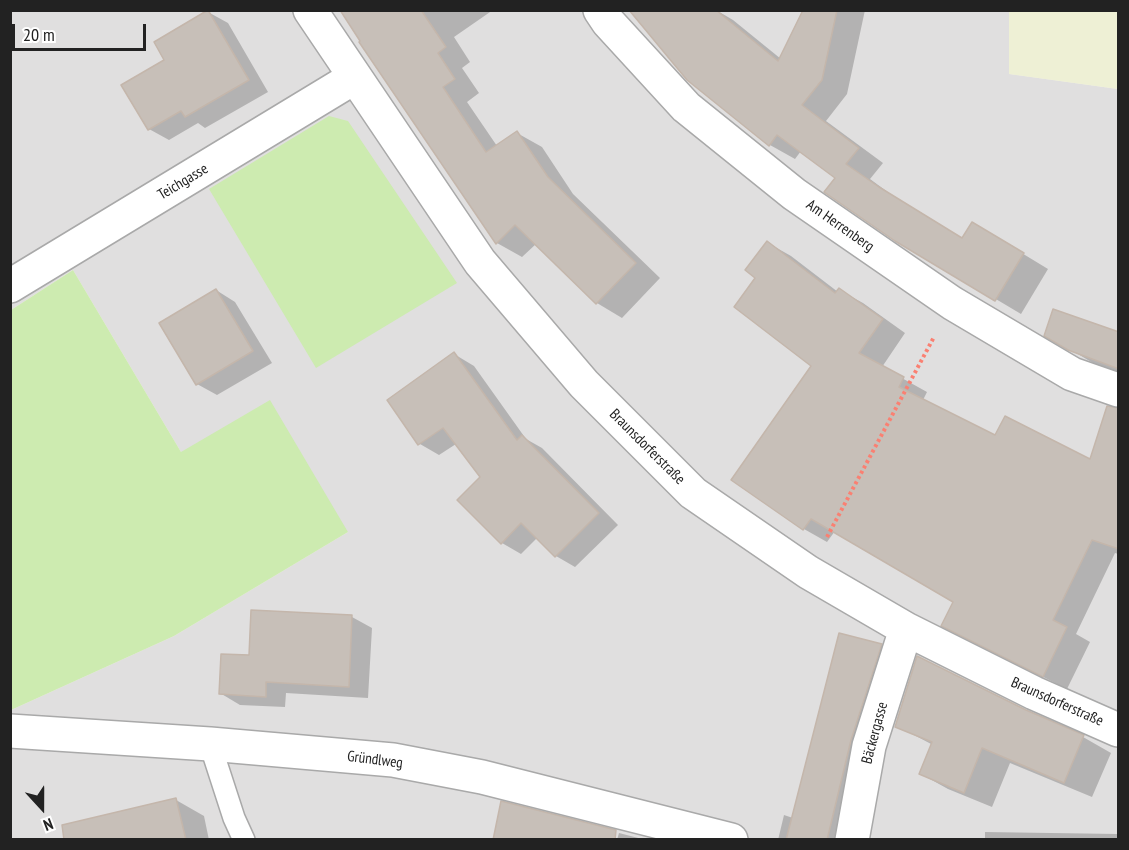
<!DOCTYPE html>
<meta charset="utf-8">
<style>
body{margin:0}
#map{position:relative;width:1129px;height:850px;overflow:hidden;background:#f2efe9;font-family:"PT Sans Narrow",sans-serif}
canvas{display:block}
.frame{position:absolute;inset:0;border:12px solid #222;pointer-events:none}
.north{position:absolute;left:12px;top:778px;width:60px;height:60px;-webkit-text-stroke:4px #fff;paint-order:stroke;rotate:159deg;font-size:16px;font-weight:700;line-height:24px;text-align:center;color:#222}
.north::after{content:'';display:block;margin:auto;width:21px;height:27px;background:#222;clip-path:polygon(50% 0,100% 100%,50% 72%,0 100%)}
.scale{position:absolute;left:12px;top:24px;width:134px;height:27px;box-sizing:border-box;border:3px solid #222;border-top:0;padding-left:8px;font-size:18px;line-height:21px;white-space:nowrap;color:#222;-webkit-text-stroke:4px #fff;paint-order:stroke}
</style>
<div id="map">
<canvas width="1129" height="850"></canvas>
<div class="frame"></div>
<div class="north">N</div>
<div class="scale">20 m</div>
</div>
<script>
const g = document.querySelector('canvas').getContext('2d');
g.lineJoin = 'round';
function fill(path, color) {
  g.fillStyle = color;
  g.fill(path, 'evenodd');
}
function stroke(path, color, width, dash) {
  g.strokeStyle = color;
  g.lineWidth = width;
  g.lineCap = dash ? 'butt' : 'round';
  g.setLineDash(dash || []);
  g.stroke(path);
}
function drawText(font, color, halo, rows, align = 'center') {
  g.font = font + ' "PT Sans Narrow",sans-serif';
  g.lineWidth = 6;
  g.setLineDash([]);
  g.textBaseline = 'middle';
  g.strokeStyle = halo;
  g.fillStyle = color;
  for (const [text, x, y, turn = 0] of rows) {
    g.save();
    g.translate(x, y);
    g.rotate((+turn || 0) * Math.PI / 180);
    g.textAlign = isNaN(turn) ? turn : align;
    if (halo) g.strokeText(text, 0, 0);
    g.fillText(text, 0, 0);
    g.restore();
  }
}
fill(new Path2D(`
 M11,11h998l1,63 108,15v750h-1107v-129l163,-74 174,-104 -167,-80 -108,-182 -62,40z`), '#e0dfdf');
fill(new Path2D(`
 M1009,11h109v78l-109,-15z`), '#eef0d5');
fill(new Path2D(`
 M329,116l19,5 109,162 -141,85 -107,-179z
 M73,270l108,182 89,-52 78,132 -174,104 -163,74v-400z`), '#cdebb0');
fill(new Path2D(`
 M342,10h151l-39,27 16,25 -8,6 17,25 -12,9 30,44 20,-13 25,14 31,47 87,84 -38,40 -25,-15 -61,-59 -14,13 -25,-14z
 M716,10l17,10 48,39 23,-49h61l-18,84 -21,27 57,42 -13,16 34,25 59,35 34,-1 51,31 -27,45 -126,-75 -58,-61 -36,-27 -6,8 -25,-14z
 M208,12l20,11 40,69 -63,36 -7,-5 -29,17 -20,-11z
 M768,243l23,13 47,36 1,-2 24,13 42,30 -23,34 45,25 -4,8 73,37 95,24 27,-52v145l-3,-1 -39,81 14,8 -23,47 -101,-51 -11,-36 -120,-71 -8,11 -23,-13 9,-163 -56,-88z
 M216,290l19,12 37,61 -55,32 -20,-11z
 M1118,334v39l-25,-10 -47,-28z
 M454,354l20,12 52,73 16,9 76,77 -43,42 -19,-11 -19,-18 -16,16 -19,-11 -20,-66 -26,-33 -17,11 -19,-11z
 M253,611l99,6 20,11 -4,70 -82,-5 -1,14 -45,-2 -20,-12 30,-36z
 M881,645l26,16 -50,179h-79l6,-25 9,3z
 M1025,711l58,26 28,16 -19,44 -82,-34 -18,44 -44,-18 -27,-15 12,-29 -36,-19z
 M176,800l28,16 5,24h-95z
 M985,832l133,2v6h-133z
 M619,833l27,7h-29z`), '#0003');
const building = new Path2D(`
 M208,10l41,70 -64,37 -4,-6 -33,19 -27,-45 43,-25 -10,-18z
 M340,10h81l25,37 -8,6 17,26 -12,8 43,65 31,-21 31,46 88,86 -40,41 -81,-79 -19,19 -137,-202 1,-1z
 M629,10h87l62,51 25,-51h34l-15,70 -20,25 57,43 -13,16 33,23 83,51 10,-16 52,31 -29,48 -100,-60 -71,-49 11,-14 -58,-43 -8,11 -82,-66z
 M767,241l68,52 4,-5 44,31 -24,34 45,24 -5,10 96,48 10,-19 85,43 17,-53 12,2v141l-27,-9 -39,80 14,7 -24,50 -102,-51 12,-24 -142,-83 -8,11 -72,-50 80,-114 -77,-59 21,-29 -10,-8z
 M216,289l37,62 -57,34 -37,-62z
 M1053,309l66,23v37l-51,-19 -24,-14z
 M454,352l63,88 5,-5 77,78 -44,44 -34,-34 -20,21 -44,-44 23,-23 -37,-49 -25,17 -31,-45z
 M251,610l101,5 -3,72 -83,-5v15l-47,-3 2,-40 28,1z
 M839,633l43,11 -31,96 -24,100h-41z
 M917,656l109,54 58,25 -20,48 -82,-35 -18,45 -45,-19 13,-32 -37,-15z
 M176,798l10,42h-122l-2,-15z
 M501,801l115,29 -1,10h-122z`);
fill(building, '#c7bfb8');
stroke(building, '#c4b6ab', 1.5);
const service = new Path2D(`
 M210,744l24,74 10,22`);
const minor = new Path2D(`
 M310,10l170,252 104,122 109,109 115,79 98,57 128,64 84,37
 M600,10l8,12 78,85 108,87 158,109 120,71 46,16
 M10,286l345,-209
 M10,731l200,13 183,16 89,17 249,63
 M852,840l17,-94 37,-117`);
stroke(service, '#a9a9a9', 24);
stroke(minor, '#a9a9a9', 36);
stroke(new Path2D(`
 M827,537l107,-200`), '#fa8072', 4, [3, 3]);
stroke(service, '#fff', 21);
stroke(minor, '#fff', 33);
drawText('15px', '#222', '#fff', [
 ["Teichgasse",183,182,-31],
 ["Am Herrenberg",840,226,35],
 ["Braunsdorferstraße",647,447,45],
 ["Braunsdorferstraße",1057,702,24],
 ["Bäckergasse",875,733,-75],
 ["Gründlweg",375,760,7]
]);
</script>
